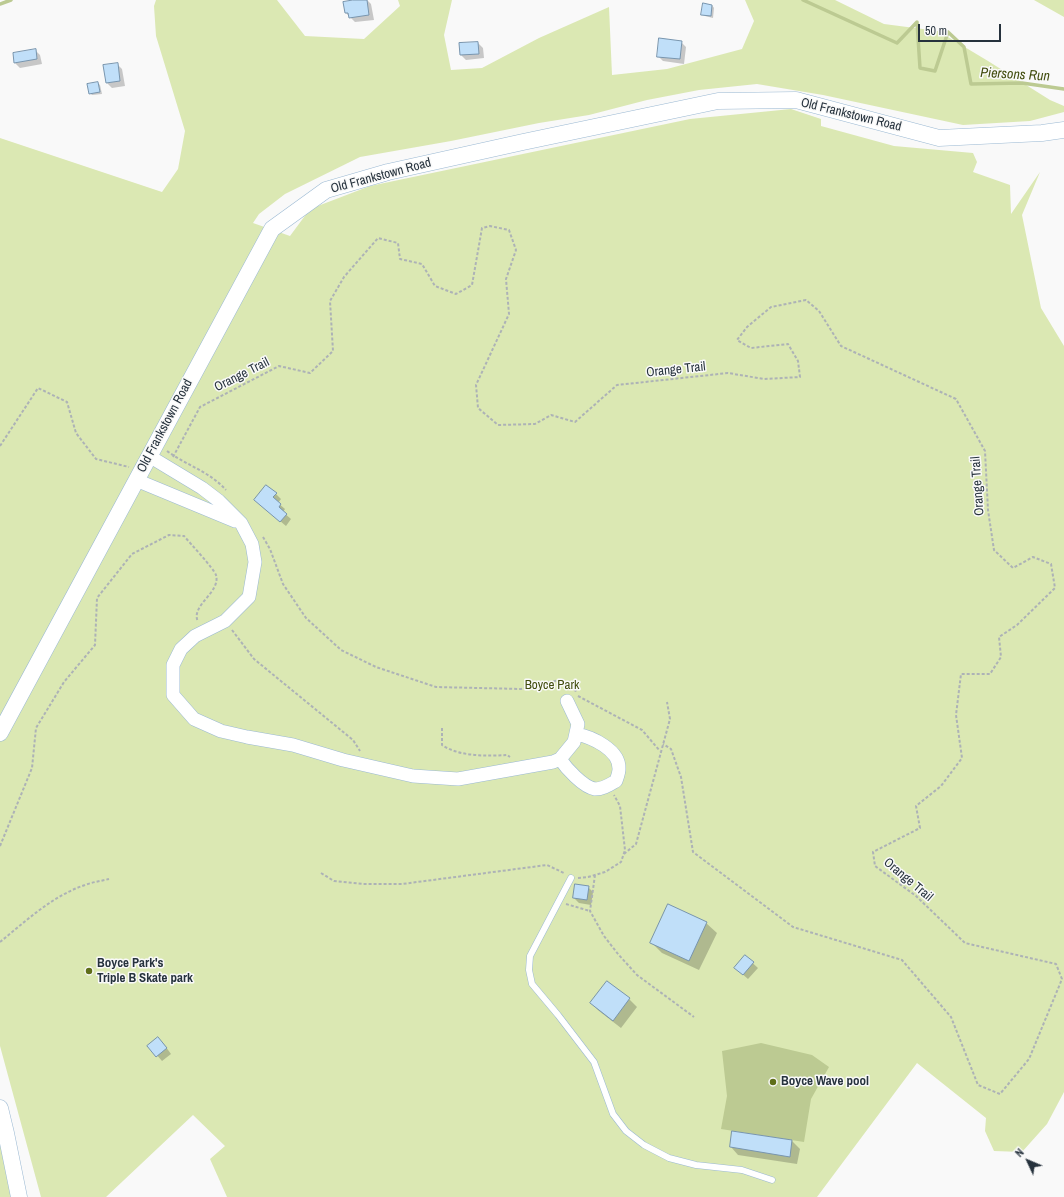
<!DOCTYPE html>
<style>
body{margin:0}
#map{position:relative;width:1064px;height:1197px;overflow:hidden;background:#f9f9f9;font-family:"Archivo Narrow",sans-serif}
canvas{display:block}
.north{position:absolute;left:1008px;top:1141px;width:40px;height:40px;-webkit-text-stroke:3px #f9f9f9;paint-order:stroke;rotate:314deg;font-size:11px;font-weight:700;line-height:16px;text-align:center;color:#26323d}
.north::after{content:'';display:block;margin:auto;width:14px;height:18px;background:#26323d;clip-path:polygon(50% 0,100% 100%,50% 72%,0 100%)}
.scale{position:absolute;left:918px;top:24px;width:83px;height:18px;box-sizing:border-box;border:2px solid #26323d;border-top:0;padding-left:5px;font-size:12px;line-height:14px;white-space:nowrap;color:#26323d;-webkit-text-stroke:3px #f9f9f9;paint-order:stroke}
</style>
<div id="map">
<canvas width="1064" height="1197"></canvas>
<div class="north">N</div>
<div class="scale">50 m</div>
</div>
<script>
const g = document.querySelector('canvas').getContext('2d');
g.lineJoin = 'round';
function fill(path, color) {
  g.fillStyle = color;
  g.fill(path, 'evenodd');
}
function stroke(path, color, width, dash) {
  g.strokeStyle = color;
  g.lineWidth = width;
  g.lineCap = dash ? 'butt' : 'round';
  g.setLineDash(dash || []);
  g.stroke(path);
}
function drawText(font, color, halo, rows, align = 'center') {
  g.font = font + ' "Archivo Narrow",sans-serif';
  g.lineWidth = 3;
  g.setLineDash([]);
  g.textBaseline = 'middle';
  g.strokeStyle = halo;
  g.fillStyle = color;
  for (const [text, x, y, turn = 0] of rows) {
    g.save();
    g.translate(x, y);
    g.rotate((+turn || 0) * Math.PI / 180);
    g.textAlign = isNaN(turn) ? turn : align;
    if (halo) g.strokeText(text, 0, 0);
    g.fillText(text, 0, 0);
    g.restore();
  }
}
fill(new Path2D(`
 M156,0h121l28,36 59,3 36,-33 -2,-6h54l-8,35 7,35 31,-2 57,-30 70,-31 3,68 55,-6 75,-20 12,-28 -9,-21h90l49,24 54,7 50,30 62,39 14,6v6l-34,9 -67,4 -140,-30 -66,-11 -58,6 -52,10 -58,15 -50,8 -88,18 -91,16 -75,37 -26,20 -6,9 37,13 20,-27 60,-23 320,-67 101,-10 30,10v7l73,20 79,7 4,9 -4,10 37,13 1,29 29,-42 -18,43 19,93 23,38v746l-17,32 -25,28 -28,-1 -9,-20 1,-13 -69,-55 -100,134h-590l-17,-38 15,-13 -32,-31 -87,82h-65l-41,-151v-908l162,54 16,-23 7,-38 -29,-95 -2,-30z
 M1034,0h30v17z
 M0,1133l14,64h-14z`), '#dbe8b3');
fill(new Path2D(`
 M761,1043l51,12 17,12 -18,32 -7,43 -83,-13 6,-33 -5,-45z`), '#bcca92');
fill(new Path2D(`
 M360,0h7l4,4 3,16 -19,2 -9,-9z
 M712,5l2,3 -1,10 -8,-2 -3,-2z
 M681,42l5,5 -2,17 -21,-3 -5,-5z
 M478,43l5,5 1,10 -18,2 -5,-5z
 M35,50l5,5 2,9 -22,4 -5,-5z
 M117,64l5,5 3,17 -13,2 -5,-5 -3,-17z
 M98,83l2,2 2,9 -10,1 -2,-2z
 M276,494l5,5 -3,4 7,6 -2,3 8,7 -5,7 -31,-26z
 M588,887l5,5 -2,13 -12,-2 -5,-5z
 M706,923l11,10 -18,37 -37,-17 -11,-11z
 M745,956l13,12 -10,11 -8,-7z
 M607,982l22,17 8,8 -16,21 -22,-17 -8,-8z
 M163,1043l8,11 -9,7 -13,-15z
 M792,1141l8,8 -3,15 -59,-9 -7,-8z`), '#0003');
stroke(new Path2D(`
 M803,0l94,43 20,-21 3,46 15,3 13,-39 16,15 7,37 51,-1 42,6
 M0,4l11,-4`), '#bcca92', 3.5);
const building = new Path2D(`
 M353,0h14l2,15 -20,3 -1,-5h-3l-2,-11z
 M703,3l9,2 -1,11 -10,-1z
 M659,38l23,3 -2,18 -23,-2z
 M478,42l1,12 -19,1 -1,-12z
 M36,49l1,10 -23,4 -1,-10z
 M118,63l2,18 -14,2 -3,-18z
 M98,82l2,10 -11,2 -2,-10z
 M266,485l11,8 -4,4 8,7 -2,3 8,7 -7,8 -26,-22z
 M575,884l14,2 -2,14 -14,-2z
 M668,904l39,18 -18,39 -39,-18z
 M745,955l9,7 -11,13 -9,-7z
 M607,981l23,17 -17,23 -23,-18z
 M158,1037l9,11 -11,9 -9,-11z
 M732,1131l60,9 -2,17 -60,-10z`);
fill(building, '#c0dff9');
stroke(building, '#7895ae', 1);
const service = new Path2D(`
 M571,878l-41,78 -1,14 3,14 26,31 36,47 19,52 13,17 18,14 25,13 27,7 46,5 30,10`);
const minor = new Path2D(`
 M149,456l53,32 17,13 22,22 11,21 3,18 -6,35 -24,24 -30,15 -14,13 -8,16v30l21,24 27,12 26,6 46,8 50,15 70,16 45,3 95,-17 7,-3 14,-17 4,-18 -11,-23
 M136,480l99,41
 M560,759c6,9 23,28 35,30 8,0 14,-4 21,-8 1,-3 3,-8 3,-12 1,-19 -27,-32 -43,-35`);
const tertiary = new Path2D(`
 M0,733l272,-504 54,-39 62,-18 135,-30 195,-41 78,-1 143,38 103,-5 22,-3
 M0,1108l6,25 13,64`);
stroke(service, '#9bb9d3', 7);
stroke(minor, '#9bb9d3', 14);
stroke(tertiary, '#9bb9d3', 17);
stroke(new Path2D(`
 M0,446l38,-58 29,14 9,31 20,26 33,8
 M167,451c19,14 43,21 59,39
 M173,457l27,-50 79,-41 31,7 23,-22 -3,-50 14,-24 34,-39 20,5 2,16 22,5 13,22 21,8 16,-9 10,-57 8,-2 19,4 7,20 -10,29 3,35 -33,71 2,23 20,17 37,-1 16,-9 24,7 42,-37 111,-12 36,6 36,-2 -2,-16 -10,-17 -37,4 -14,-8 10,-13 24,-20 35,-7 13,11 22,35 115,53 29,52 3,59 6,40 19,18 20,-11 18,7 4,24 -38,37 -18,12 2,20 -11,17h-29l-5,41 6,43 -21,28 -25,20 4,22 -47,24 2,14 41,30 49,47 91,21 6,15 -33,80 -29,35 -22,-9 -27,-68 -49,-57 -109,-33 -100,-75 -12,-75 -10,-28 -8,-5
 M263,537l7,12 13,35 23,34 35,32 35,17 60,20 85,2 38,-9 14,5 3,7
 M232,630l22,29 99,81 7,11
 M578,696l64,34 18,21
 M442,728v17c18,12 45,11 65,10l3,2
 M0,846l32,-78 4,-40 28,-46 31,-37 2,-47 35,-44 37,-19 15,1c6,7 30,33 32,39 5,18 -26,30 -18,47
 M624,854l12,-10 34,-125 -3,-17
 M321,873l13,8 29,3h39l145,-19 17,8
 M595,875l-5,36 14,25 14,18 19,21 57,42
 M578,878l10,-1 17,-5 16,-10 4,-12 -5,-44 -6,-11
 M566,904l24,7
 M0,942c26,-21 52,-46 85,-57 8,-3 16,-4 24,-6`), '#adb2b6', 2, [3, 2]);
stroke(service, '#fff', 6);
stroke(minor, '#fff', 13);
stroke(tertiary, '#fff', 16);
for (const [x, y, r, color] of [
 [89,971,4,"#5f6e19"],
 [773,1082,4,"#5f6e19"]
]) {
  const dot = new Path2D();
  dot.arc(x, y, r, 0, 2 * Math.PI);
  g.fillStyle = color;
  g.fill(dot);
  stroke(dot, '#f9f9f9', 1.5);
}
drawText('13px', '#26323d', '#f9f9f9', [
 ["Old Frankstown Road",851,115,14],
 ["Old Frankstown Road",381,176,-15],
 ["Orange Trail",676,370,-6],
 ["Orange Trail",242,375,-27],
 ["Old Frankstown Road",165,426,-62],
 ["Orange Trail",978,486,-94],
 ["Orange Trail",908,880,40]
]);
drawText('13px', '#424d0e', '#f9f9f9', [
 ["Boyce Park",552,686]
]);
drawText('bold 13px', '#26323d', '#f9f9f9', [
 ["Boyce Park's",97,964],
 ["Triple B Skate park",97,979],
 ["Boyce Wave pool",781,1082]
], 'left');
drawText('italic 14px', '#424d0e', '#f9f9f9', [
 ["Piersons Run",1015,75,3]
]);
</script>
